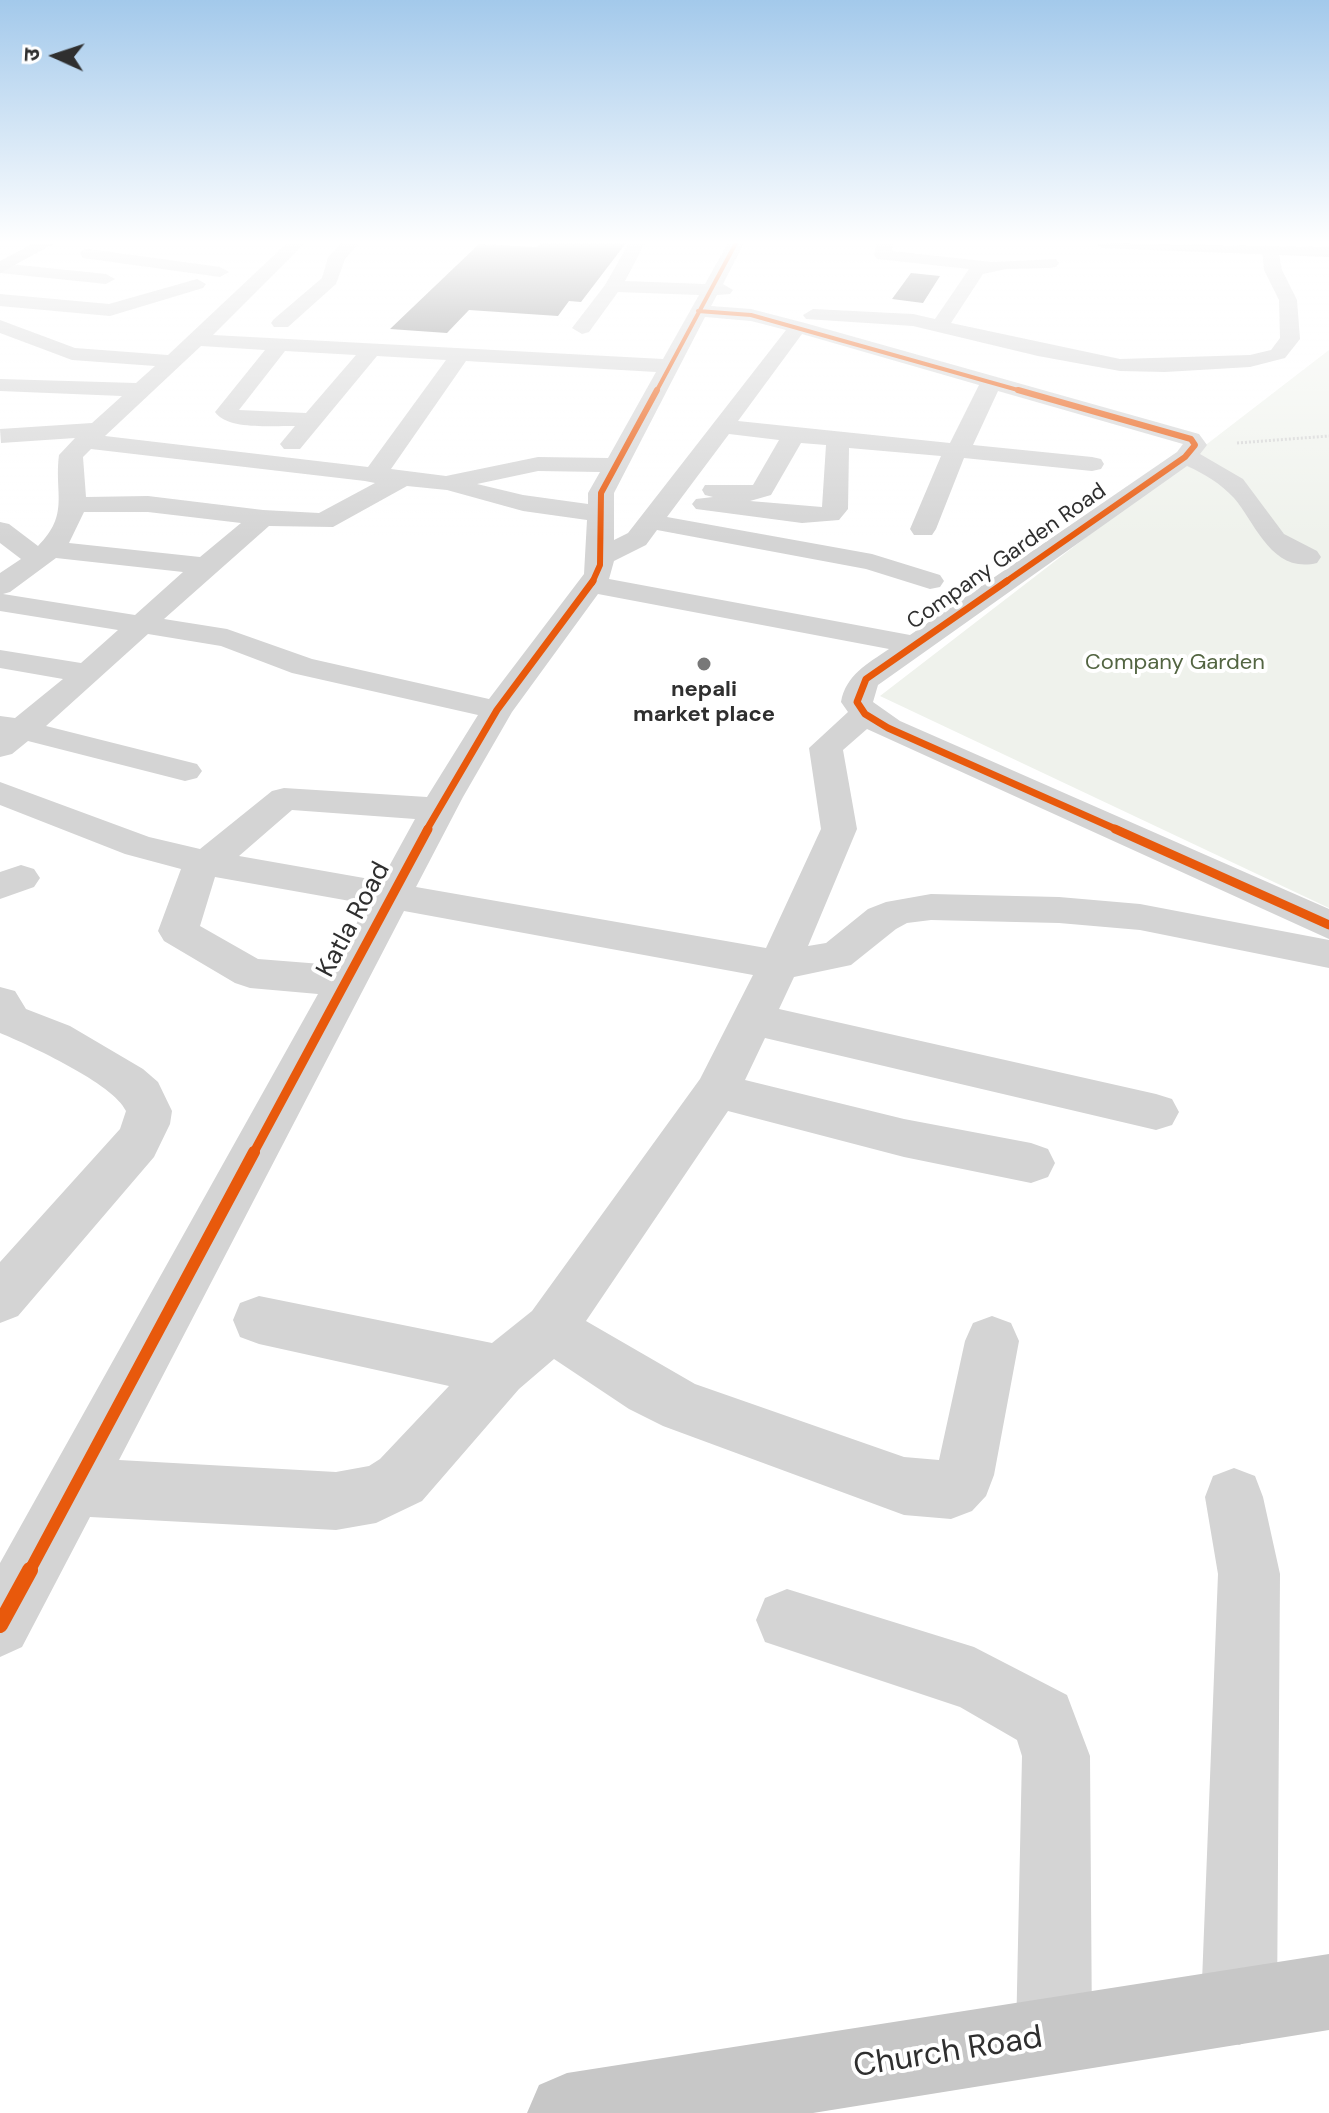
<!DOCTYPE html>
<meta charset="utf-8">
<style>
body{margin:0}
#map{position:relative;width:1329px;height:2113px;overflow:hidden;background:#fff;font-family:"DM Sans","Noto Sans Devanagari",sans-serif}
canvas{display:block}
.north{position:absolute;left:16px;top:16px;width:80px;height:80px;-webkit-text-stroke:6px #fff;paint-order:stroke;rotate:273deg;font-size:22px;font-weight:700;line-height:32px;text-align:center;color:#2f2f2f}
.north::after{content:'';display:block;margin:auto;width:28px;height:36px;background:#2f2f2f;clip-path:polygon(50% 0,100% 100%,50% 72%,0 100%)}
</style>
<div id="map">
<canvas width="1329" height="2113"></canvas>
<div class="north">उ</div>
</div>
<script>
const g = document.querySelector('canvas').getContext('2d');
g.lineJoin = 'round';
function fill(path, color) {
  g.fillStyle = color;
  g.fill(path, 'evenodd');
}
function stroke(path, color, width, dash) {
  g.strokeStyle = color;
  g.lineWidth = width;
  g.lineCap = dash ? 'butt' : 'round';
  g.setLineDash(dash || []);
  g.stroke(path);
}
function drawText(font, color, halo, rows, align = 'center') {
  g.font = font + ' "DM Sans",sans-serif';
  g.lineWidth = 8;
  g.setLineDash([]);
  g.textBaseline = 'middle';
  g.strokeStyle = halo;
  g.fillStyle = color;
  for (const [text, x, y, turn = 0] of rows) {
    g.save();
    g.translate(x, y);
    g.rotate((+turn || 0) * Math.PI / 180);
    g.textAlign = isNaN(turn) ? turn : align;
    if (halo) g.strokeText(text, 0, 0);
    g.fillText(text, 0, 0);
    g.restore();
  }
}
fill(new Path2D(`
 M1329,350v558l-449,-212z`), '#eff2ec');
fill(new Path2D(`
 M541,243h85l-45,59 -12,-1 -11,15 -89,-6 -22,23 -57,-4 89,-85 58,3z
 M911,273l29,3 -17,27 -31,-4z`), '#7f7f7f');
stroke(new Path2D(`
 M1237,443l92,-7`), '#d2d2d2', 3, [2, 2]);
fill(new Path2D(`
 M287,243h18l-92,92 450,24 36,-64 -81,-3 -29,40 -7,2 -10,-6 33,-43 24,-42h16l-20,38 80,3 23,-41h16l-21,41 10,6 -3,4 -13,1 -6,11 40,3 54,14 394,111 8,11 -7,9 43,25 41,55 33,17 4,6 -4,6c-45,11 -61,-39 -83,-65 -13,-14 -29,-24 -47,-32l-309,219 -5,17 27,19 429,188v30l-462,-210 -24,21 14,79 -49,117 18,-3 42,-34 18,-7 45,-8 128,3 81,7 189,36v28l-189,-38 -81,-7 -128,-3 -24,3 -11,6 -45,36 -57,12 -15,32 377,85 16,5 7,13 -7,13 -16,5 -391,-92 -20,42 159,39 127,24 17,6 7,14 -7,14 -17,6 -127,-26 -176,-46 -142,210 109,63 209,73 35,3 26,-119 8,-18 19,-7 19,7 8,18 -25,134 -8,21 -14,15 -21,8 -47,-4 -241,-89 -34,-17 -75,-50 -35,30 -97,112 -46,22 -40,7 -246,-13 -68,130 -22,10v-94l318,-569 -68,-6 -15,-5 -71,-42 -6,-10 23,-62 -56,-15 -125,-49v-23l149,55 51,12 72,-58 12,-3 143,9 51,-82 -186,-42 -71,-27 -73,-12 -102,92 151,38 5,7 -5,7 -12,3 -157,-40 -16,13 -12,3v-41l15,2 48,-39 -63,-11v-18l81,13 37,-33 -118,-19v-38l21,-14 -21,-16v-21l9,2 29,22c32,-32 16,-52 21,-91l16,-17 -74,5 -1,-14 92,-6 30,-27 -122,-5v-12l136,4 19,-17 -83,-6 -72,-27v-13l75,28 93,7zM705,317l46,4 35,9 -158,203 -14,7v-47zM802,334l177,51 -29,58 -212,-22zM201,346l64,4 -50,62c14,19 58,13 80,14l-15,18 4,5h16l77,-93 69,4 -78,107 -263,-31zM285,351l71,4 -50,58 -67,-3zM466,361l190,11 -48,86 -70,-1 -92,19 -55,-7zM998,391l185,53 -6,8 -267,183 -301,-56 5,-18 32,-16 11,-15 209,39 64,20 10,-2 4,-6 -4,-6 -68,-21 -205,-37 62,-83 50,6 -26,45h-48l-3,5 3,5 8,2 -17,2 -4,5 4,5 106,14 37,-3 9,-11 1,-61 92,8 -31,73 4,6h18l4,-6 28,-71 128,13 9,-2 3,-5 -3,-5 -9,-2 -119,-12zM801,443l25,2 -4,62 -72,-6 21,-6zM91,449l274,32 10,2 -56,30 -56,-3 -115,-14 -62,1 -3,-40zM538,471l62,1 -12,21v11l-65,-9 -46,-11zM407,486l40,4 76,21 64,9 -3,54 -95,125 -177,-40 -85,-30 -63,-10 105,-93 64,1zM84,512h64l93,11 -41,34 -131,-14zM56,558l127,14 -48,43 -132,-21 7,-2zM598,594l291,55c-22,15 -43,26 -48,53l7,10 -39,36 12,81 -55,119 -350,-61 47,-90 49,-85zM292,810l123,9 -34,62 -142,-25zM215,877l152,27 -33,61 -76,-6 -58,-33zM404,911l349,64 -53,104 -168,232 -40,32 -233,-47 -19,7 -7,17 7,17 19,7 190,42 -69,73 -11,7 -33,6 -217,-12z
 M342,243h17l-14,16 -9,25 -48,43h-14l-3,-4 3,-4 48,-41 6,-21z
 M877,243h16l-1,8 100,11 64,-3 3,4 -3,4 -6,1 -44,1 -23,5 -32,49 169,36 130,-4 21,-5 9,-12 -1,-38 -15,-30 -2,-20 8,-5 8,5 4,20 15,30 3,39 -15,19 -35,9 -85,5 -45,-1 -82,-15 -125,-30 -107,-7 -3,-4 10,-6 100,5 22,5 34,-50 -92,-10 -3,-4z
 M89,249l131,18 9,5 -9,5 -137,-19 -3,-4 3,-4z
 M0,263l106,11 9,5 -9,5 -106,-11z
 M197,279l9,5 -3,4 -93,28 -110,-10v-12l109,10z
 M21,865l13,4 6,9 -6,9 -34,12v-27z
 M0,987l15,4 11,18 44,17 73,43 15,13 14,29 -2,13 -16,33 -136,159 -18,7v-61l120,-133 6,-18c-12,-27 -97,-66 -126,-78z
 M1234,1468l21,8 8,21 17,77 -3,433 -11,27 -27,11 -27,-11 -11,-27 17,-433 -13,-77 8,-21z
 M787,1589l187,58 93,48 23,61 2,280 -11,27 -27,11 -27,-11 -11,-27 6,-280 -5,-16 -57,-33 -195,-65 -9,-22 9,-22z`), '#d4d4d4');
fill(new Path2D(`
 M34,243h21l-55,30v-12z
 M1094,243l235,4v10l-227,-9z
 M1329,1954v76l-516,83h-286l12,-28 28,-12z`), '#c7c7c7');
stroke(new Path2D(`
 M698,311l53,4 274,77
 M656,392l80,-149`), '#e8590c', 4);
stroke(new Path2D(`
 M592,583l8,-18 1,-72 56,-103
 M1004,583l181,-126 10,-12 -4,-6 -173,-49`), '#e8590c', 6);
stroke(new Path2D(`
 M1007,581l-141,98 -9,23 8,12 23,14 232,103
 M426,831l71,-121 96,-129`), '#e8590c', 7);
stroke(new Path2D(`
 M1115,829l214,96
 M253,1154l175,-325`), '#e8590c', 9);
stroke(new Path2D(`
 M29,1572l225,-420`), '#e8590c', 12);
stroke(new Path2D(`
 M0,1625l30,-55`), '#e8590c', 16);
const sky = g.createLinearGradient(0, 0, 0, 539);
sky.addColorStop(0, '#a3c9eb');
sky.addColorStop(0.45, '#fff');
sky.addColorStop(1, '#ffffff00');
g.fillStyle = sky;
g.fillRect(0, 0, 1329, 539);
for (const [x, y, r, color] of [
 [704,664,8,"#787878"]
]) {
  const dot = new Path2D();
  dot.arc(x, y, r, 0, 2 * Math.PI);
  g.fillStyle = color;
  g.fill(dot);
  stroke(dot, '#fff', 3);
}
drawText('22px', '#2f2f2f', '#fff', [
 ["Company Garden Road",1007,557,-35]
]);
drawText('22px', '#536542', '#fff', [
 ["Company Garden",1175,663]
]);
drawText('bold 22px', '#2f2f2f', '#fff', [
 ["nepali",704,690],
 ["market place",704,715]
]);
drawText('26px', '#2f2f2f', '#fff', [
 ["Katla Road",354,920,-62]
]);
drawText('32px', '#2f2f2f', '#fff', [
 ["Church Road",948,2053,-9]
]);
</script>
